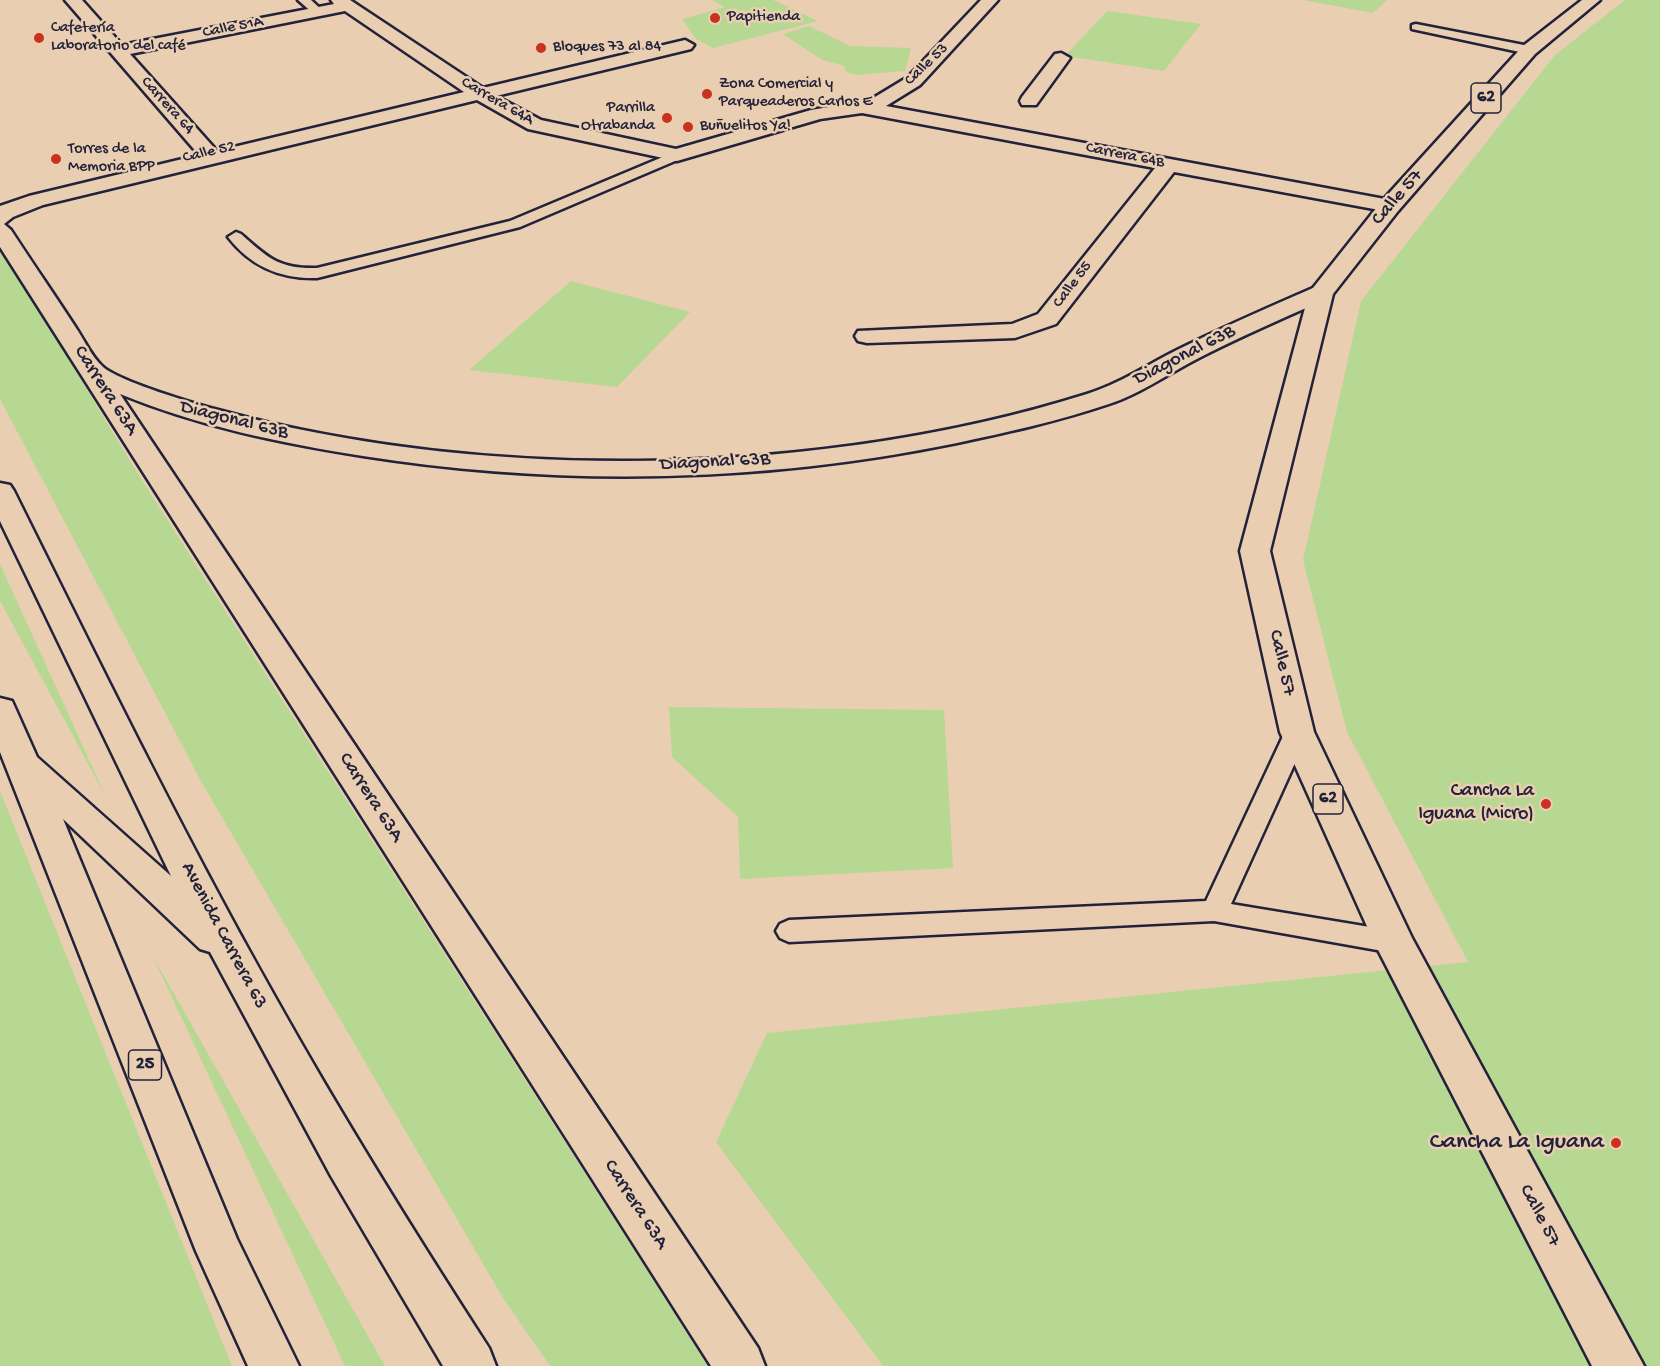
<!DOCTYPE html>
<meta charset="utf-8">
<style>
body{margin:0}
canvas{display:block;background:#eaceb1}
</style>
<canvas width="1660" height="1366"></canvas>
<script>
const g = document.querySelector('canvas').getContext('2d');
g.lineJoin = 'round';
function fill(path, color) {
  g.fillStyle = color;
  g.fill(path, 'evenodd');
}
function stroke(path, color, width, dash) {
  g.strokeStyle = color;
  g.lineWidth = width;
  g.lineCap = dash ? 'butt' : 'round';
  g.setLineDash(dash || []);
  g.stroke(path);
}
function drawText(font, color, halo, rows, align = 'center') {
  g.font = font + ' "Gochi Hand",sans-serif';
  g.lineWidth = 5;
  g.setLineDash([]);
  g.textBaseline = 'middle';
  g.strokeStyle = halo;
  g.fillStyle = color;
  for (const [text, x, y, turn = 0] of rows) {
    g.save();
    g.translate(x, y);
    g.rotate((+turn || 0) * Math.PI / 180);
    g.textAlign = isNaN(turn) ? turn : align;
    if (halo) g.strokeText(text, 0, 0);
    g.fillText(text, 0, 0);
    g.restore();
  }
}
fill(new Path2D(`
 M712,0h61l45,21 -105,27 -17,-9 -14,-20 43,-12z
 M1303,0h84l-14,13z
 M1625,0h35v1366h-777l-167,-224 51,-109 701,-71 -121,-230 -44,-172 58,-259 194,-246z
 M1107,11l94,13 -37,47 -99,-15z
 M809,26l41,20 61,2 -6,23 -49,4 -11,-4v-5l-23,-6 -39,-26z
 M0,247l143,235 565,884h-158l-47,-68 -301,-515 -202,-384z
 M571,281l119,31 -73,75 -148,-17z
 M0,564l107,235 -107,-198z
 M669,707l275,3 9,158 -213,11 -2,-62 -66,-60z
 M0,791l232,575h-232z
 M152,955l233,411h-40z`), '#b7d892');
const service = new Path2D(`
 M298,0h13l13,12 -10,2z
 M1416,24l113,22 6,4 -6,4 -117,-25v-4z
 M677,151l7,4 -2,3 -162,69 -203,51c-36,1 -66,-11 -89,-41l8,-5 5,2c27,24 38,35 76,34l193,-47z
 M1297,724l8,2 4,6 -78,172 163,27 9,3 4,8 -4,8 -9,3 -180,-32 -425,21 -9,-4 -4,-7 4,-7 9,-4 417,-19 79,-169 4,-6z`);
const pedestrian = new Path2D(`
 M1061,53l9,5 -34,47h-14l-2,-4 2,-4 33,-43z`);
const minor = new Path2D(`
 M65,0h17l40,45 212,-41 -3,-4h19l133,88 202,-48 9,5 -3,4 -195,47 45,24 135,29 135,-39 59,-10 38,-23 73,-77h17l-78,85 -34,21 504,94 8,1 3,5 -3,5 -8,1 -216,-40 -118,152 -41,14 -148,5 -9,-2 -3,-5 3,-5 154,-7 26,-10 117,-146 -293,-55 -42,6 -143,42 -149,-32 -51,-29 -434,105 -30,12 -9,7 7,6c22,34 45,67 67,101 7,11 14,26 24,35 15,15 96,39 120,45 266,72 602,66 865,-17 32,-10 60,-29 90,-44 44,-22 90,-42 136,-62h16l4,5 -4,5c-46,20 -92,40 -136,63 -28,15 -54,33 -84,43 -50,17 -101,28 -152,39 -195,40 -397,44 -594,13 -83,-13 -165,-30 -243,-62l638,954 7,18h-54l-711,-1119v-41l29,-10 170,-41zM345,11l119,81 -247,59 -87,-97z`);
const trunk = new Path2D(`
 M1582,0h18l-65,54 -137,157 -65,83 -63,257 44,181 98,206 232,428h-52l-218,-424 -94,-210 -40,-181 69,-258 73,-92 141,-155z
 M0,483l10,2 4,6c84,169 167,339 260,504 67,120 140,237 215,353l7,18h-53l-112,-190 -121,-224 -10,-3 -137,-130 174,420 62,127h-51l-52,-115 -196,-499v-54l12,3 25,56 134,119 -171,-355z`);
stroke(service, '#22223b', 5);
stroke(pedestrian, '#22223b', 5);
stroke(minor, '#22223b', 5);
stroke(trunk, '#22223b', 5);
fill(service, '#eaceb1');
fill(pedestrian, '#eaceb1');
fill(minor, '#eaceb1');
fill(trunk, '#eaceb1');
for (const [x, y, r, color] of [
 [715,18,6,"#c8321e"],
 [39,38,6,"#c8321e"],
 [541,48,6,"#c8321e"],
 [707,94,6,"#c8321e"],
 [667,118,6,"#c8321e"],
 [688,127,6,"#c8321e"],
 [56,159,6,"#c8321e"],
 [1546,804,6,"#c8321e"],
 [1616,1143,6,"#c8321e"]
]) {
  const dot = new Path2D();
  dot.arc(x, y, r, 0, 2 * Math.PI);
  g.fillStyle = color;
  g.fill(dot);
  stroke(dot, '#eaceb1', 2);
}
drawText('16px', '#22223b', '#eaceb1', [
 ["Papitienda",727,18],
 ["Cafetería",51,29],
 ["Laboratorio del café",51,47],
 ["Bloques 73 al 84",553,48],
 ["Zona Comercial y",719,85],
 ["Parqueaderos Carlos E",719,103],
 ["Parrilla",655,109,"right"],
 ["Otrabanda",655,127,"right"],
 ["Buñuelitos Ya!",700,127],
 ["Torres de la",68,150],
 ["Memoria BPP",68,168]
], 'left');
drawText('16px', '#22223b', '#eaceb1', [
 ["Calle 51A",233,28,-11],
 ["Calle 53",927,65,-44],
 ["Carrera 64A",497,102,30],
 ["Carrera 64",167,106,48],
 ["Calle 52",209,153,-13],
 ["Carrera 64B",1125,156,11],
 ["Calle 55",1073,285,-53]
]);
for (const [x, y, w] of [
 [1486,98,30],
 [1328,799,30],
 [145,1065,33]
]) {
  const box = new Path2D();
  box.roundRect(x - w / 2, y - 15, w, 30, 4.5);
  g.fillStyle = '#eaceb1';
  g.fill(box);
  stroke(box, '#22223b', 1.5);
}
drawText('bold 18px', '#22223b', null, [
 ["62",1486,98],
 ["62",1328,799],
 ["25",145,1065]
]);
drawText('20px', '#22223b', '#eaceb1', [
 ["Calle 57",1398,198,-49],
 ["Diagonal 63B",1185,356,-27],
 ["Carrera 63A",105,391,57],
 ["Diagonal 63B",234,421,14],
 ["Diagonal 63B",715,463,-3],
 ["Calle 57",1281,663,77],
 ["Carrera 63A",370,798,57],
 ["Avenida Carrera 63",223,936,62],
 ["Carrera 63A",635,1205,57],
 ["Calle 57",1539,1216,62]
]);
drawText('20px', '#22223b', '#eaceb1', [
 ["Cancha La",1534,792],
 ["Iguana (Micro)",1534,815]
], 'right');
drawText('24px', '#22223b', '#eaceb1', [
 ["Cancha La Iguana",1604,1143]
], 'right');
</script>
